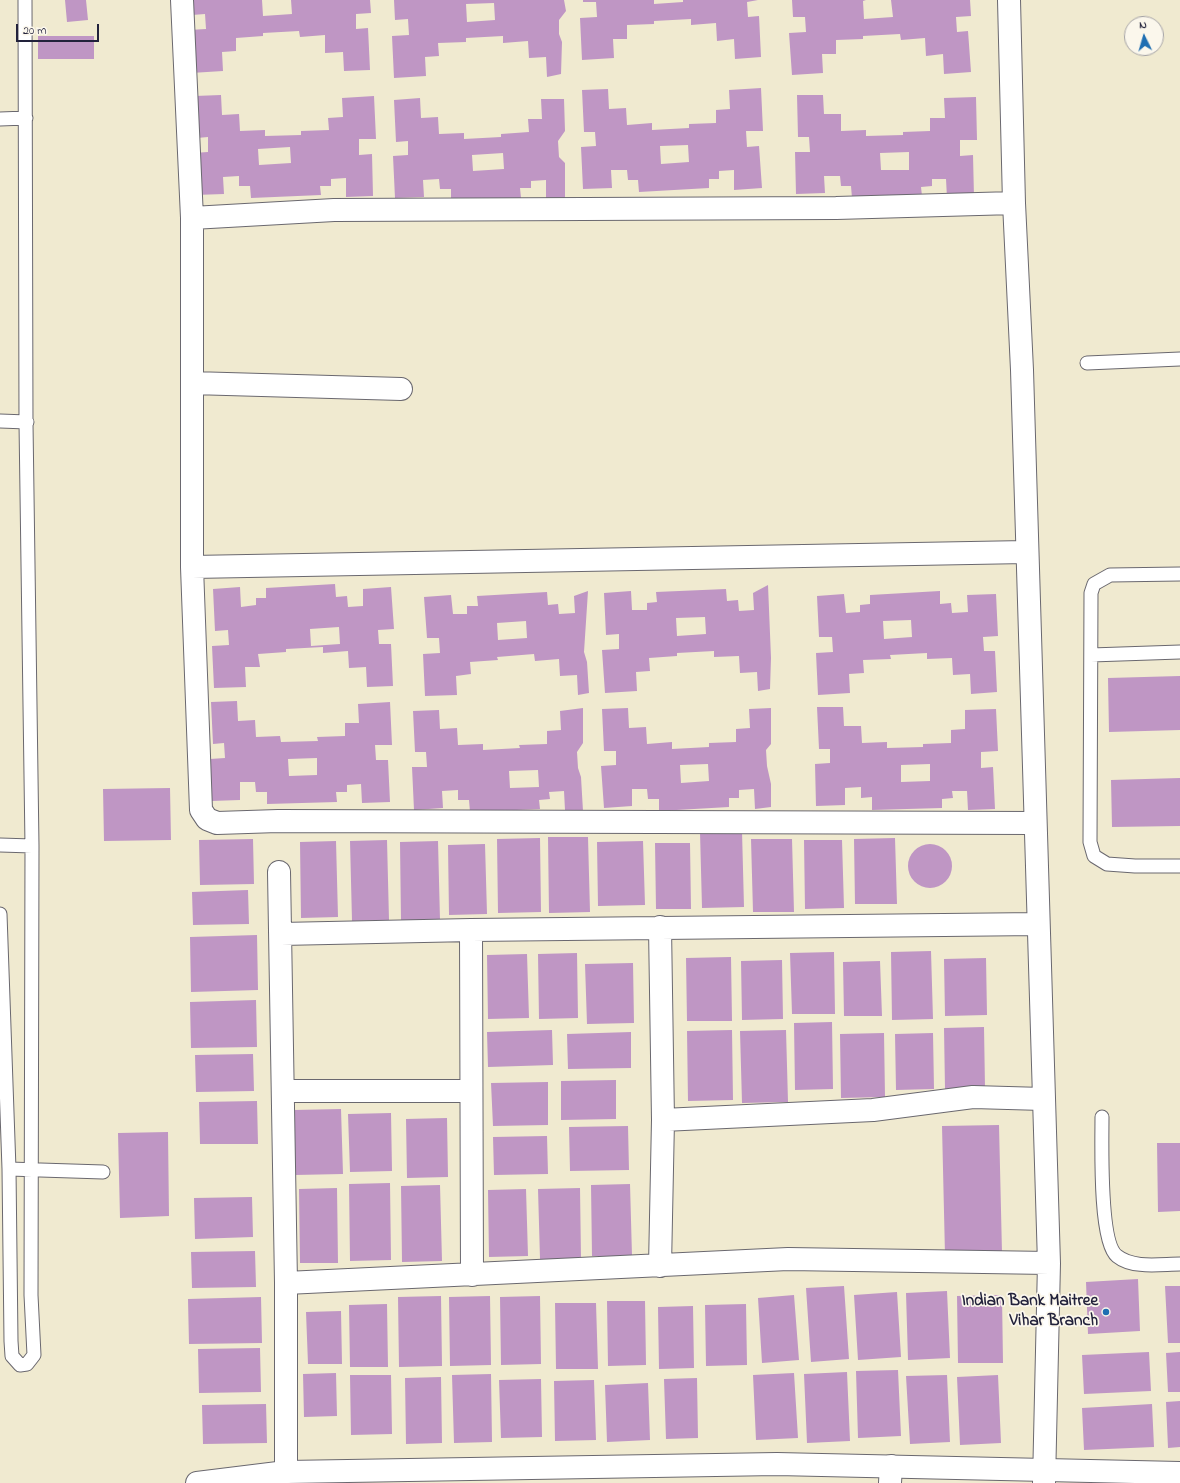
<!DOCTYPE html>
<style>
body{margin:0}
#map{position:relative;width:1180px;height:1483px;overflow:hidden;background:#f0ead0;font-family:"Indie Flower",sans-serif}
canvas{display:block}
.north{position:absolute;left:1124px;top:16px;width:40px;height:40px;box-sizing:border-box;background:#fbf7ec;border:1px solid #a4a2a5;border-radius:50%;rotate:355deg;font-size:11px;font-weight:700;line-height:16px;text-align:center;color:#22223b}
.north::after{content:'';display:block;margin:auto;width:14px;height:18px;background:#1f6fb2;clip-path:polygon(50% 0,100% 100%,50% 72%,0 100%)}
.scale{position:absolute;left:16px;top:24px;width:83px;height:18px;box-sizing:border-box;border:2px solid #22223b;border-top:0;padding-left:5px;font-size:12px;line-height:14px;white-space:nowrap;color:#22223b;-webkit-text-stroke:3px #fbf7ec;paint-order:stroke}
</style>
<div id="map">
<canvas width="1180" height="1483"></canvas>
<div class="north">N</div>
<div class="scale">20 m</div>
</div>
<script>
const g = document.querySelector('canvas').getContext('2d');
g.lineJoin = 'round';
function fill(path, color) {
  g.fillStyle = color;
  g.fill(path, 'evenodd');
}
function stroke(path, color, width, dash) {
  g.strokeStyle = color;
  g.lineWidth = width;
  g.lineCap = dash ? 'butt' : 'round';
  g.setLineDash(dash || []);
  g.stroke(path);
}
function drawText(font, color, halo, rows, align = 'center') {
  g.font = font + ' "Indie Flower",sans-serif';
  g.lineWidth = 3.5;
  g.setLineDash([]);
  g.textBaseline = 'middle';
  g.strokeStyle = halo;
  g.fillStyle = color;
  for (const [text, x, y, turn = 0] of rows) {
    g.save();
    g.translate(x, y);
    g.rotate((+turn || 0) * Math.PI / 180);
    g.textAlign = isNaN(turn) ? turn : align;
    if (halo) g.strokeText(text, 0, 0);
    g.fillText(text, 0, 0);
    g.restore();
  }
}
fill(new Path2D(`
 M65,0h21l2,20 -21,2z
 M191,0h71l1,16 29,-2 -1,-14h79l1,13 -15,1v15l12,-1 2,42 -26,1 -1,-19 -18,1v-18l-25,2 -1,-6 -36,2v3l-27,2v13l-14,1 1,19 -32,2 -2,-43 17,-1 -1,-15 -13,1z
 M394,0h170l2,11 -7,9v14l3,8 -1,32 -14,3 -1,-20 -17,1 -1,-17 -25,2v-7l-37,2v4l-28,1 1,13 -14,1 1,19 -32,2 -2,-42 17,-1 -1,-16 -13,1zM494,3l1,17 -28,2 -1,-18z
 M583,0h71v4l29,-2v-2h75l-11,2 1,15 11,-1 2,41 -26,2 -1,-20 -17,2 -1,-18 -25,2v-6l-37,2v3l-27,1v14h-14l1,19 -32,2 -2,-42 17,-1 -1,-15h-13z
 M792,0h74l-3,1 1,18 29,-2 -2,-17h79l1,16 -15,1 1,15 11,-1 3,41 -27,2 -1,-20 -17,2 -1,-18 -24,2 -1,-6 -37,2v3l-27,1v14h-14l1,19 -31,2 -3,-42 17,-1 -1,-15h-12z
 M38,36h56v23h-56z
 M761,88l2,43h-17l1,16 12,-1 3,42 -28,2v-20l-15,1v8h-10v9l-70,4 -1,-12h-10l-1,-10h-16l1,18 -29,1 -2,-42 15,-1 -1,-14h-11l-2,-42 26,-1 1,20 17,-1 1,17 25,-2v7l37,-2v-4l27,-1v-13l14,-1 -1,-19zM688,145l1,17 -28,2 -1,-18z
 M221,95l1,20 17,-1 1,17 25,-1v6l36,-1v-4l28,-1 -1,-12 15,-1 -1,-19 32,-2 2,43h-17v16l13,-1 1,42 -27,1v-19l-15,1v7h-11l1,9 -70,3 -1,-12h-11v-10l-16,1 1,17 -29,1 -2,-42 15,-1v-15l-11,1 -2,-42zM290,147l1,16 -32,2 -1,-16z
 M797,95h26l1,19h17v17l25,-1v6l37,-1v-3l27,-1v-13h15l-1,-20 32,-1 1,43h-17v16l13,-1 1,42 -27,1 -1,-19h-14v7l-11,1 1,9 -70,2 -1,-12h-10l-1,-10h-16l1,17 -29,1 -1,-42h15l-1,-15h-11zM909,152v18h-28l-1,-17z
 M420,98l1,20 17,-1 1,17 25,-1v6l37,-2v-3l28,-2 -1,-13h14l-1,-20h23l1,32 -7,10 1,16 6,6v35l-19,1v-19l-15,1v7h-11l1,10 -70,3v-12h-11l-1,-10 -16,1 1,17 -29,1 -2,-42 15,-1v-14l-12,1 -2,-42zM503,153l1,16 -31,2 -1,-16z
 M335,584l1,13 11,-1 1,11 15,-1v-17l28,-2 3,42 -16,1 1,14h12l2,42 -26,1 -1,-20 -17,1 -1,-17 -25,2v-6l-37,2v3l-28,2 2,13h-15l1,20 -32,1 -2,-42 17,-1 -1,-15 -13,1 -2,-42 27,-2 1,20 15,-2v-7h10v-10zM339,627l1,17 -29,2 -1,-17z
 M768,585l3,73 -1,31 -12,2 -1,-19 -17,1 -1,-17 -25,1v-6l-37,2v3l-28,2 1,13 -14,1 1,19 -32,2 -3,-43 17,-1v-15l-13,1 -2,-42 27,-2 1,19h15v-7l10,-1 -1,-10 70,-3 1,12 11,-1 1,11 15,-1 -1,-17zM705,617l1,17 -29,2 -1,-18z
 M588,591l-4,61 3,10 2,31 -11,2 -1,-20 -17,1 -1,-17 -24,2 -1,-7 -37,3 1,3 -28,2 1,12 -15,2 1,19 -32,1 -2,-42 17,-1 -1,-15h-12l-3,-41 27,-2 2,19h14v-8h11l-1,-10 70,-4 1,13 10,-1 1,10 16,-1 -1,-17zM526,621l1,17 -29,2 -1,-17z
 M940,591v13l11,-1 1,10 16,-1 -1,-17 29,-1 2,42 -15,1 1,14h11l2,41 -26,2 -1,-20 -17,1 -1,-17 -25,1v-6l-37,2 1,4 -28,1 1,13 -15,1 1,19 -32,2 -2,-42 17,-1 -1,-15h-13l-2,-41 27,-2 2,19 14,-1v-7l10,-1v-9zM911,620l1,17 -28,2 -1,-18z
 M1180,676v54l-71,2 -1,-54z
 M237,701l1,20 17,-1 1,17 24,-1 1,6 37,-1 -1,-4 28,-1v-13h14l-1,-19 32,-2 2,43h-17l1,15h12l2,42 -28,1 -1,-19 -14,1v7h-11l1,10 -70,2v-12h-11l-1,-10h-15v18l-29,1 -1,-42 15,-1 -1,-15 -11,1 -2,-42zM317,758v17l-28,1 -1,-17z
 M817,707h26l1,19h17l1,17 25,-1v6l36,-1v-3l28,-1v-13l14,-1v-19l31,-1 2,42 -17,1v16l12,-1 2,42 -27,1 -1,-19h-15l1,7 -11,1v9l-70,2v-13l-11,1v-11l-16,1v17l-29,1 -1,-42 15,-1v-14h-11zM930,764v17l-29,1v-17z
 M583,708v35l-6,9 1,16 3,9 2,34 -18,-1 -1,-19 -15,1 1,7 -11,1 1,9 -70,3 -1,-12h-11v-10l-16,1 1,17 -29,2 -2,-43h15l-1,-15h-11l-2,-41 26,-1 1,19 17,-1 1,17 25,-1v6l37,-2 -1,-3 28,-1v-13l14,-1 -1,-19zM538,770l1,17 -29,1 -1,-17z
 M628,708l1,20 17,-1 1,17 25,-2v7l37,-2v-4l27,-1v-13l14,-1 -1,-19 22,-1v36l-5,6 1,16 4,18v23l-16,2 -1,-20 -15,1v8h-10v9l-70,4v-12h-11l-1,-10h-15v17l-28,2 -3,-42 15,-1v-14h-12l-2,-42zM708,764l1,17 -28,2 -1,-18z
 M1180,778v48l-68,1 -1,-47z
 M170,788l1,52 -67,1 -1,-52z
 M742,831l2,76 -42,1 -2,-76z
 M548,837h40l2,75 -41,1z
 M540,838l1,74 -43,1 -1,-74z
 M895,838l2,66h-42l-1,-65z
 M253,839l1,45 -54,1 -1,-45z
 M751,839h41l2,73h-41z
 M387,840l2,80 -37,1 -2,-80z
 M804,840h38l2,68 -39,1z
 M336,841l2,76 -37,1 -1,-76z
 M438,841l2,79 -39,1 -1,-79z
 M643,841l2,64 -47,1 -1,-64z
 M655,843h35l1,66h-35z
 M908 866a22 22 0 1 1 44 0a22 22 0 1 1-44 0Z
 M485,844l2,70 -38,1 -1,-70z
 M248,890l1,34 -56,1 -1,-33z
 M257,935l1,55 -67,2 -1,-55z
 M931,951l2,68 -41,1 -1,-68z
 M834,952l1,62h-43l-2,-61z
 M577,953l1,65 -39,1 -1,-65z
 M527,954l2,64 -41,1 -1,-64z
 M731,957l1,64h-45l-1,-63z
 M986,958l1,57 -42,1 -1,-57z
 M782,960l1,59 -41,1 -1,-59z
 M880,961l2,55h-38l-1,-54z
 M633,963l1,60 -47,1 -2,-60z
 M256,1000l1,47 -66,1 -1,-46z
 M832,1022l1,67 -38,1 -1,-67z
 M984,1027l1,61 -40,1 -1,-61z
 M552,1030l1,35 -65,2 -1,-35z
 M732,1030l1,70 -45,1 -1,-70z
 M786,1030l2,72 -46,1 -2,-72z
 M631,1032v36l-63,1 -1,-35z
 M884,1033l1,64 -44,1 -1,-64z
 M933,1033l1,56 -38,1 -1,-56z
 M253,1054l1,37 -58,1 -1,-37z
 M616,1080v39l-55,1v-39z
 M548,1082v43l-55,1 -2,-43z
 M257,1101l1,43h-58l-1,-42z
 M341,1109l2,65 -48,1 -1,-65z
 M391,1113l1,58 -42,1 -2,-58z
 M447,1118l1,59 -41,1 -1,-59z
 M999,1125l3,128 -57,2 -3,-129z
 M628,1126l1,44 -59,1 -1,-44z
 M168,1132l1,84 -49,2 -2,-85z
 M547,1136l1,38 -54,1 -1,-38z
 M1157,1143h23v68l-22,1z
 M390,1183l1,77 -41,1 -1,-77z
 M630,1184l2,72h-40l-1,-71z
 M440,1185l2,76 -40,1 -1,-76z
 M337,1188l1,75h-38l-1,-74z
 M580,1188l1,71h-41l-2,-70z
 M526,1189l2,67 -39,1 -1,-67z
 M252,1197l1,40 -58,2 -1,-41z
 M255,1251l1,36 -64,1 -1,-36z
 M1138,1279l2,52 -52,3 -2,-52z
 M844,1286l5,73 -38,3 -5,-74z
 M1165,1286h15v57h-12z
 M947,1291l3,67 -42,2 -2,-67z
 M897,1292l4,65 -43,3 -4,-65z
 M794,1295l5,65 -37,3 -4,-65z
 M1002,1295l1,68h-45l-1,-67z
 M441,1296l1,70 -43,1 -1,-70z
 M490,1296l1,69 -41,1 -1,-69z
 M540,1296l1,68 -40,1 -1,-68z
 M261,1297l1,46 -73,1 -1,-45z
 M607,1301h38l1,64 -38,1z
 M555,1303h41l2,66h-42z
 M387,1304l1,63h-38l-1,-62z
 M746,1304l1,61 -41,1 -1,-61z
 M693,1306l1,62 -35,1 -1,-62z
 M341,1311l1,53h-34l-2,-52z
 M260,1348l1,44 -62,1 -1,-44z
 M1149,1352l2,39 -67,3 -2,-39z
 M1180,1352v40h-12l-2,-39z
 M898,1370l3,66 -43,2 -2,-67z
 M847,1372l3,69 -43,2 -3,-69z
 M336,1373l1,43 -33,1 -1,-43z
 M794,1373l4,65 -42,2 -3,-65z
 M491,1374l1,68 -38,1 -2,-68z
 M350,1375h41l1,59 -41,1z
 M947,1375l3,67 -40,2 -4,-68z
 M998,1375l3,68 -41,2 -3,-68z
 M441,1377l1,66 -36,1 -1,-66z
 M697,1378l1,60 -32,1 -2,-60z
 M541,1379l1,58 -41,1 -2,-58z
 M594,1380l2,60 -41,1 -1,-60z
 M648,1383l2,57 -43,2 -2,-57z
 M1180,1401v46l-12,1 -2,-46z
 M266,1404l1,39 -64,1 -1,-39z
 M1152,1404l2,43 -70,3 -2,-42z`), '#bf96c4');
const lane = new Path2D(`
 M0,119l26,-1
 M1087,363l93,-4
 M0,421l27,1
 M1180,574l-70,1 -16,9 -3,9 -1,249 4,14 13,8 28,2h45
 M1091,655l89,-3
 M0,845l32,1
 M0,914l9,255 2,172 1,15 8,9 7,-1 7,-9 -3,-60 1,-449 -6,-423 -1,-423
 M1102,1117c0,26 -3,125 15,139 16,13 44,8 63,8
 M9,1169l94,3`);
const street = new Path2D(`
 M182,0l10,218v349l9,243 6,9 10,4 61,-2 757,2
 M1009,0l5,203 8,167 27,893 -5,220
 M192,218l142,-8 502,-2 178,-5
 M192,383l209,6
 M192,567l834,-15
 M279,872l7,411
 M660,927l3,193
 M471,930l1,345
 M281,934l190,-4 567,-6
 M284,1091h187
 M660,1266l3,-146 210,-10 100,-13 70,2
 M286,1472v-189l502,-24 261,4
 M890,1483l1,-17`);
const secondary = new Path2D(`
 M197,1483l89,-11 491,-8 403,9`);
stroke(lane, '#6a686f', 15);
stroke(street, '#6a686f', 24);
stroke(secondary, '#6a686f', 24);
stroke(lane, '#fff', 13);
stroke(street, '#fff', 22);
stroke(secondary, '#fff', 22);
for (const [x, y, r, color] of [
 [1106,1312,4,"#1f6fb2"]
]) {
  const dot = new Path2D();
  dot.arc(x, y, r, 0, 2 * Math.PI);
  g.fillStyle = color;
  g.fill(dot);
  stroke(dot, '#fbf7ec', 1.5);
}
drawText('bold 17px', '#22223b', '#fbf7ec', [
 ["Indian Bank Maitree",1098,1302],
 ["Vihar Branch",1098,1322]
], 'right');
</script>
